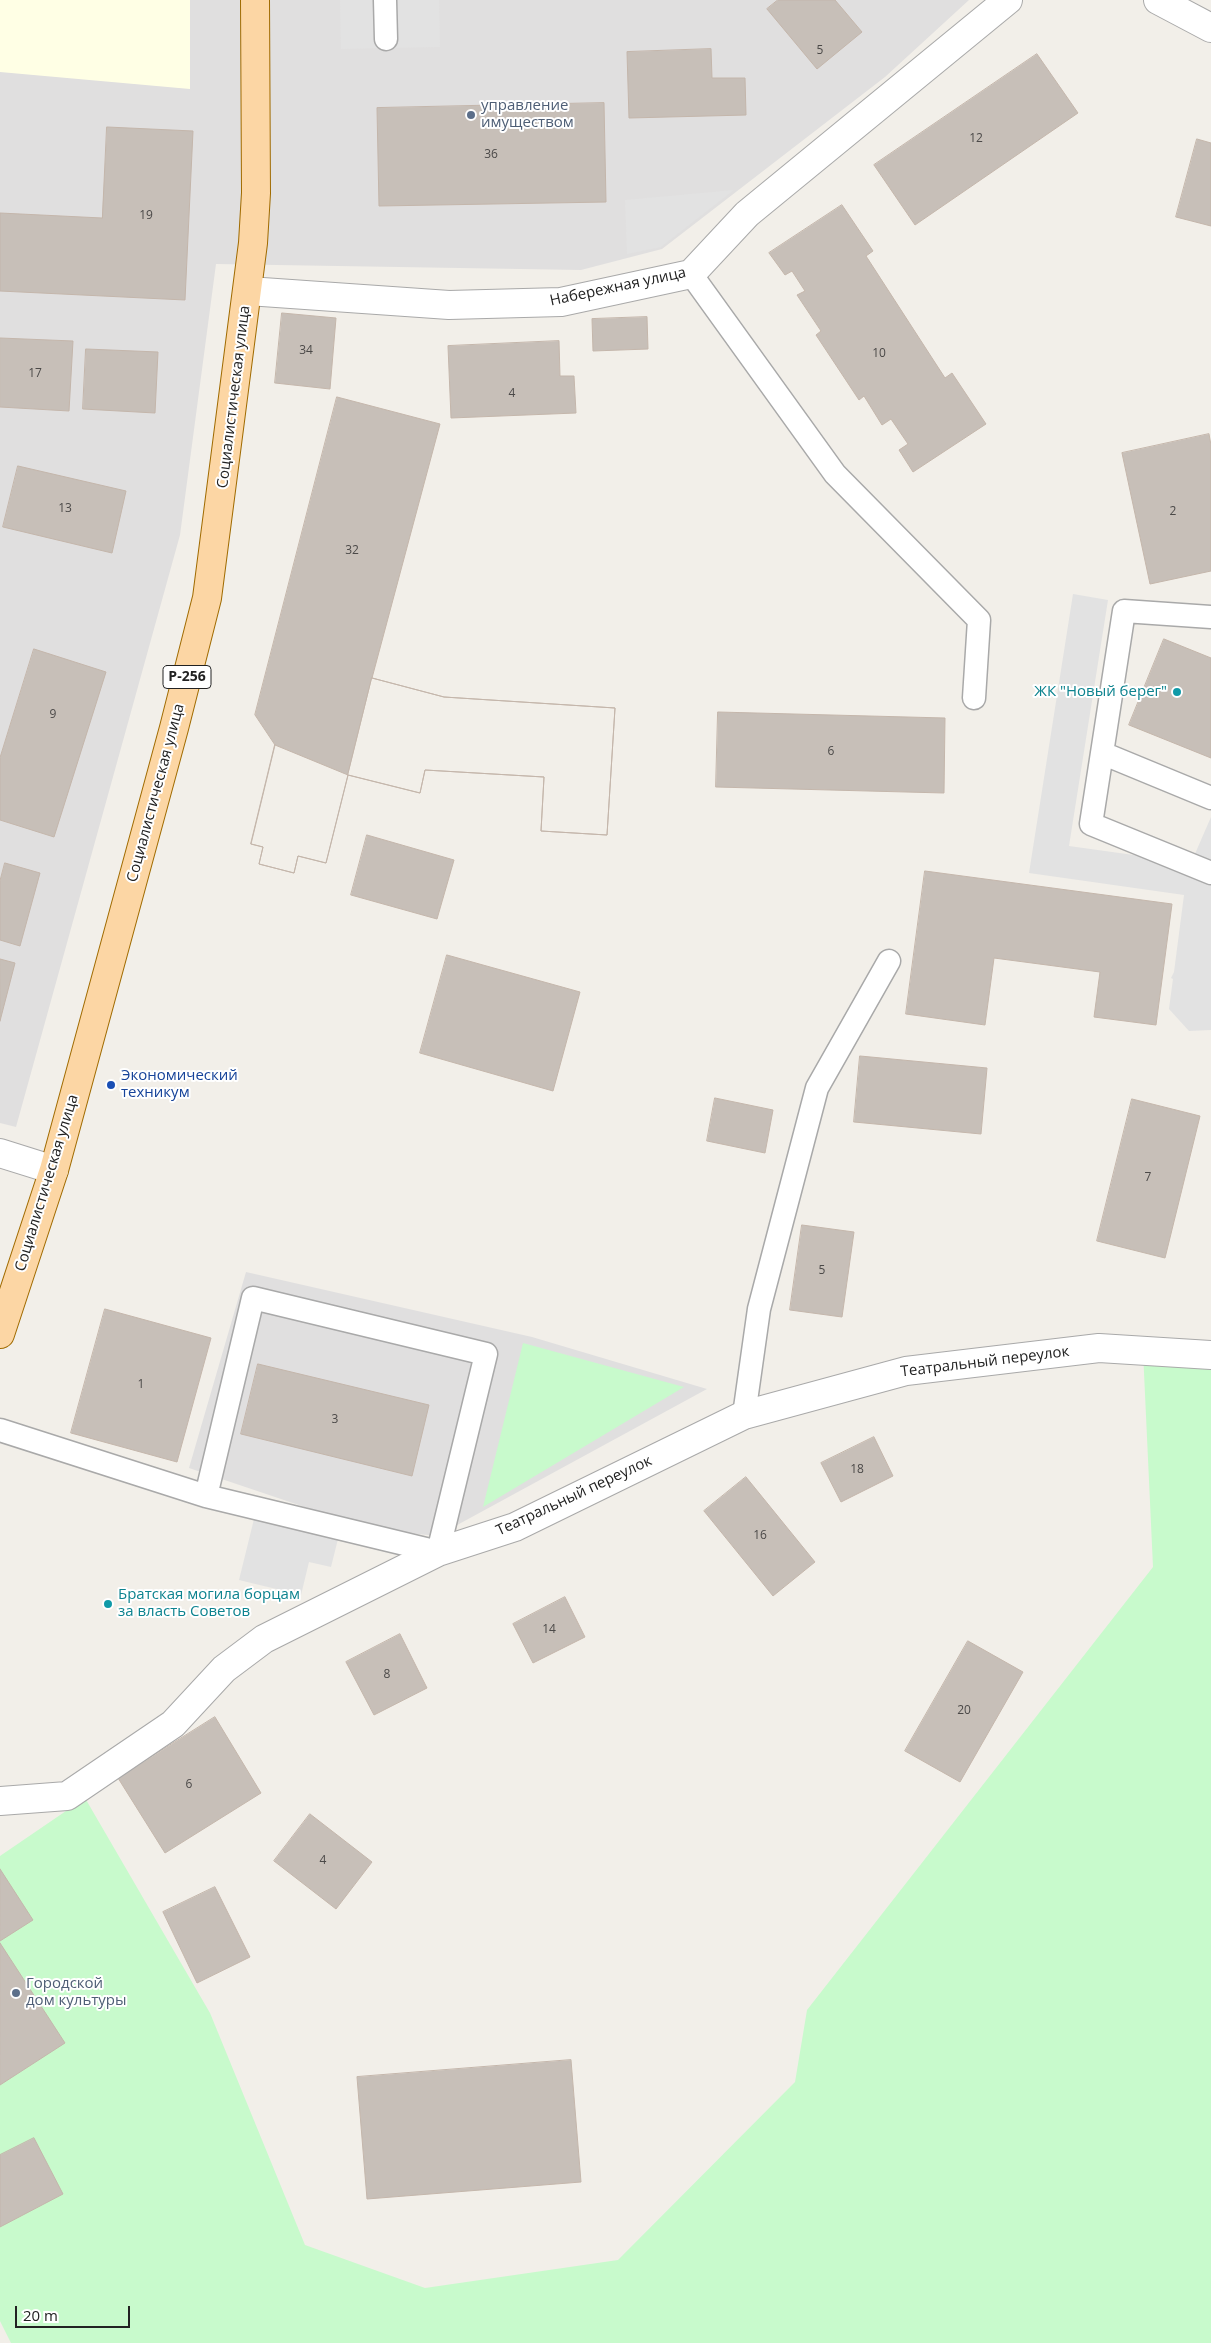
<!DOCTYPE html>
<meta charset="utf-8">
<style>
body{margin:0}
#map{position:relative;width:1211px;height:2343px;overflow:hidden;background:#f2efe9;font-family:"Open Sans",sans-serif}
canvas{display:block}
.scale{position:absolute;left:15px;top:2306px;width:115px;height:22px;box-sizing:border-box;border:2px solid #222;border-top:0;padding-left:6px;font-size:15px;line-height:18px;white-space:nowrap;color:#222;-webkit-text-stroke:4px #fff;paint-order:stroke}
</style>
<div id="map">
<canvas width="1211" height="2343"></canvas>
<div class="scale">20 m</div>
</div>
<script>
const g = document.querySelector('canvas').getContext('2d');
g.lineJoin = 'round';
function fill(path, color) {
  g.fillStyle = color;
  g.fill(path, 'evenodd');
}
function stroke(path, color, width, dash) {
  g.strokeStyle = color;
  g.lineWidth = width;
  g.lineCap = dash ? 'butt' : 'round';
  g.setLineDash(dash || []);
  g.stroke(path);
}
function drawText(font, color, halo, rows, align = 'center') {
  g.font = font + ' "Open Sans",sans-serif';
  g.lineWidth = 4;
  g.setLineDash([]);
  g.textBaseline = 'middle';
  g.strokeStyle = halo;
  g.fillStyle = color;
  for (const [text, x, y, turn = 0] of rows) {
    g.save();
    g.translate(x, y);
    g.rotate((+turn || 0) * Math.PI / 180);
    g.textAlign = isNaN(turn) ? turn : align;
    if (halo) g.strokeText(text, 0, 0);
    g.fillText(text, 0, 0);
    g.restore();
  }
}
fill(new Path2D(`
 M0,0h969l-84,77 -223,172 -81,21 -365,-6 -36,271 -164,592 -16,-4z
 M246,1272l286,65 175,52 -270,147 -67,-7 -181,-61z`), '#e0dfdf');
fill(new Path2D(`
 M0,0h190v89l-190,-17z`), '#ffffe5');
fill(new Path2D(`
 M523,1343l161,44 -201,120z
 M1143,1351l68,3v989h-1200l-11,-22v-465l85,-58 125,215 95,232 120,43 193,-28 177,-178 12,-72 346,-443z`), '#c8facc');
fill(new Path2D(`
 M340,0h99l1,47 -99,2z
 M734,190l-73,57 -34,7 -2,-54z
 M1073,594l35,6 -39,246 122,17 20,-46v213l-22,1 -20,-22 4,-30 -2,-1 3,-6 10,-77 -155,-22z
 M255,1515l84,20 -8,32 -22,-5 -8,33 -62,-15z`), '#e2e2e2');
const building = new Path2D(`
 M778,0h57l27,32 -45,37 -50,-60z
 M711,49l1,29h33l1,37 -117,3 -2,-66z
 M1037,54l41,59 -163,112 -41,-60z
 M604,103l2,99 -227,4 -2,-98z
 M107,127l86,4 -8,169 -185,-9v-78l102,5z
 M1197,139l14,4v83l-35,-9z
 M842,205l31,46 -7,5 79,122 7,-5 34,51 -73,48 -14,-22 9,-6 -17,-25 -9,6 -18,-29 -5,4 -43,-65 5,-4 -24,-36 8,-4 -13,-20 -7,4 -16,-22z
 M282,313l54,5 -6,71 -55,-6z
 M647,317l1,32 -55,2 -1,-32z
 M0,338l73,3 -4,70 -69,-4z
 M559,341l1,35h14l2,37 -125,5 -3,-72z
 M86,349l72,3 -3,61 -72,-4z
 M337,397l103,27 -68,254 72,19 171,11 -8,127 -66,-4 3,-54 -119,-7 -5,23 -72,-18 -22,88 -28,-7 -4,17 -35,-9 4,-17 -12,-3 24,-99 -20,-30z
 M1209,434l2,11v126l-61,13 -28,-131z
 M18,466l108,25 -14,62 -109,-26z
 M1164,639l47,19v100l-82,-33z
 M34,649l72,23 -52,165 -54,-17v-62z
 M372,678l72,19 171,11 -8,127 -66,-4 3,-54 -119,-7 -5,23 -72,-18z
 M718,712l227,6 -1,75 -228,-6z
 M275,745l73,30 -22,88 -28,-7 -4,17 -35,-9 4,-17 -12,-3z
 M367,835l87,25 -17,59 -86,-24z
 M5,863l35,10 -20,73 -20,-6v-59z
 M925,871l247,33 -16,121 -62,-8 6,-45 -106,-14 -9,67 -79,-11z
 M447,955l133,37 -27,99 -133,-38z
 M0,959l15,4 -15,58z
 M860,1056l127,12 -6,66 -127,-12z
 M715,1098l58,12 -8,43 -58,-12z
 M1132,1099l68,17 -35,142 -68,-17z
 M802,1225l52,7 -12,85 -52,-7z
 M105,1309l106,29 -34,124 -106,-29z
 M258,1364l171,41 -17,71 -171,-42z
 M874,1437l19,39 -52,26 -20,-39z
 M746,1477l69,85 -42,34 -69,-85z
 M565,1597l20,40 -52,26 -20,-39z
 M400,1634l27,54 -53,27 -28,-53z
 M968,1641l55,31 -63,110 -55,-31z
 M215,1717l46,76 -96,60 -47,-75z
 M310,1814l62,48 -36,47 -62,-48z
 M0,1869l33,51 -33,21z
 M215,1887l35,70 -53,26 -34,-71z
 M0,1943l65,100 -65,42z
 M571,2060l10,122 -214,17 -10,-122z
 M34,2138l29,56 -63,33v-72z`);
fill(building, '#c7bfb8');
stroke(building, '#c4b6ab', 1);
const service = new Path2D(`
 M385,0l1,39
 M691,274l144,200 144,146 -5,78
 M1211,617l-87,-6 -33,213 120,49
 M1102,753l109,45
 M744,1415l15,-106 58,-221 72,-127
 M0,1430l206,66 232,56 48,-198 -233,-56 -47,198`);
const minor = new Path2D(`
 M1158,0l53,28
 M248,291l201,14 112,-3 130,-28 56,-60 261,-214
 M0,1153l54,17
 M0,1801l67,-5 106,-72 51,-55 40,-30 174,-87 77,-25 229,-112 162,-44 193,-23 112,7`);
const primary = new Path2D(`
 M0,1334l54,-164 120,-442 33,-130 46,-355 3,-50 -1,-193`);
stroke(service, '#a9a9a9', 25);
stroke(minor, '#a9a9a9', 30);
stroke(primary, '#a06b00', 30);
stroke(service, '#fff', 22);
stroke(minor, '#fff', 28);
stroke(primary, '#fcd6a4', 28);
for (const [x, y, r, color] of [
 [471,115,5,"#5c6f8a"],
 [1177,692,5,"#0f9aa8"],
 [111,1085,5,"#1a4fb4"],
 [108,1604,5,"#0f9aa8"],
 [16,1993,5,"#5c6f8a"]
]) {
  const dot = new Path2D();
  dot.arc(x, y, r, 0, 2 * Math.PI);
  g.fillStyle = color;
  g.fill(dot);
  stroke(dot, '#fff', 2);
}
drawText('12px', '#4b4948', null, [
 ["5",820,51],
 ["12",976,139],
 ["36",491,155],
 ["19",146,216],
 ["34",306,351],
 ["10",879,354],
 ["17",35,374],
 ["4",512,394],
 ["13",65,509],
 ["2",1173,512],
 ["32",352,551],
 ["9",53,715],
 ["6",831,752],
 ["7",1148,1178],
 ["5",822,1271],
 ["1",141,1385],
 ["3",335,1420],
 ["18",857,1470],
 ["16",760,1536],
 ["14",549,1630],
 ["8",387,1675],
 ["20",964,1711],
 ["6",189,1785],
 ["4",323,1861]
]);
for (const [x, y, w] of [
 [187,677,48]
]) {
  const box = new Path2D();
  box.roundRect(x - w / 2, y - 11.5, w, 23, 4);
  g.fillStyle = '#fff';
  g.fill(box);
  stroke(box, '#222', 1);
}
drawText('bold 14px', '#222', null, [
 ["Р-256",187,677]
]);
drawText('15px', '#4e5e75', '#fff', [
 ["управление",481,106],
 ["имуществом",481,123],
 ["Городской",26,1984],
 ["дом культуры",26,2001]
], 'left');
drawText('15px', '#222', '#fff', [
 ["Набережная улица",618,287,-12],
 ["Социалистическая улица",234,397,-83],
 ["Социалистическая улица",156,793,-75],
 ["Социалистическая улица",47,1183,-73],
 ["Театральный переулок",985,1362,-7],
 ["Театральный переулок",574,1496,-25]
]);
drawText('15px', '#0d838f', '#fff', [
 ["ЖК \"Новый берег\"",1167,692],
 ["Братская могила борцам",118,1595,"left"],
 ["за власть Советов",118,1612,"left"]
], 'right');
drawText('15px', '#164399', '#fff', [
 ["Экономический",121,1076],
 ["техникум",121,1093]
], 'left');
</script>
